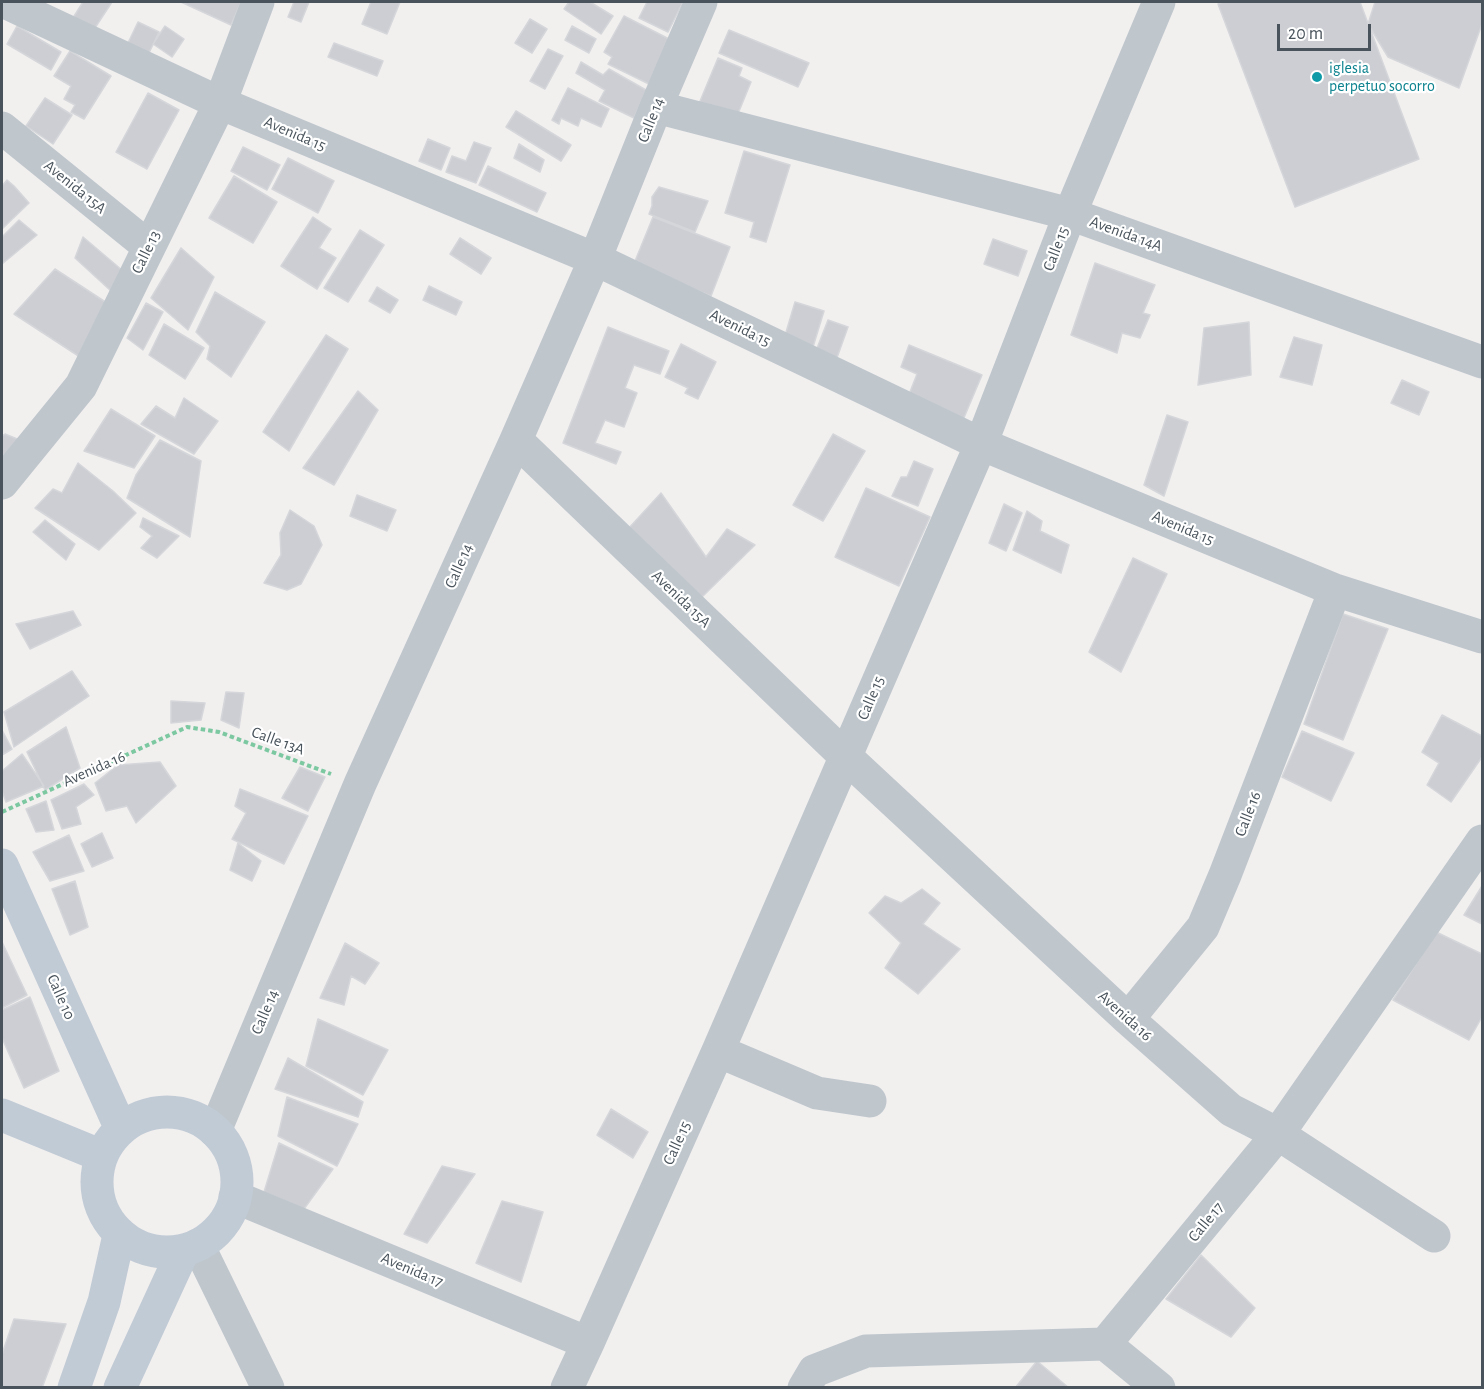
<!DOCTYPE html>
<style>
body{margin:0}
#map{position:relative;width:1484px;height:1389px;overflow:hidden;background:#f2efef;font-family:"Alegreya Sans",sans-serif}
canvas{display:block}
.frame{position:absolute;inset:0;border:3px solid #49535b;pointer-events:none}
.scale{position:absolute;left:1277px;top:24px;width:94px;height:27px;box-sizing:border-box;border:3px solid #49535b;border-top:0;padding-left:8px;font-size:18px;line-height:21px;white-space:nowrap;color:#49535b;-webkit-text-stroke:4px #fff;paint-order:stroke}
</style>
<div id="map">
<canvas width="1484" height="1389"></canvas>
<div class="frame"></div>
<div class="scale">20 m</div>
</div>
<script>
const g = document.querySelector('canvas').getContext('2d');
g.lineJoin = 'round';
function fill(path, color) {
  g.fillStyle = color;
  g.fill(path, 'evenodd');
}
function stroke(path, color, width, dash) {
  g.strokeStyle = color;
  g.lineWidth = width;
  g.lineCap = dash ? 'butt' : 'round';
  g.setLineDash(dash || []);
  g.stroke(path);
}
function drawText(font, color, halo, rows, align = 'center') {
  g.font = font + ' "Alegreya Sans",sans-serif';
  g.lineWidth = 4.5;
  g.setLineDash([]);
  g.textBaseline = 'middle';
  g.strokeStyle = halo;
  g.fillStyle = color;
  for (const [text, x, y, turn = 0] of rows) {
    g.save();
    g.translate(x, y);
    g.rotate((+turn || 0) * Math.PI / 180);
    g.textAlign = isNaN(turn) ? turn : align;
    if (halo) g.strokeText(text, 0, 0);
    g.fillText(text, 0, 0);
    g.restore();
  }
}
const building = new Path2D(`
 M83,2h29l-21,32 -20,-13z
 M181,2h60l-10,23z
 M294,2h15l-8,20 -13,-5z
 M371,2h29l-13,32 -25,-10z
 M569,2h21l23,14 -12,18 -37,-25z
 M647,2h36l-15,30 -29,-14z
 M1223,2h137l59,157 -124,48 -77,-203z
 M1375,2h107v22l-23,64 -71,-31 -20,-33z
 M624,16l49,25 -22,44 -43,-21 4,-7 -8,-5z
 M530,19l17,10 -15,24 -17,-10z
 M138,22l21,10 -11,23 -21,-10z
 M17,26l44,26 -10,18 -44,-26z
 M165,26l19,13 -12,18 -19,-13z
 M572,26l24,13 -7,14 -24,-13z
 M729,30l80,33 -11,24 -79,-34z
 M334,43l49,18 -6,15 -49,-19z
 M548,49l15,7 -18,33 -15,-8z
 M70,51l41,25 -27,43 -13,-7 4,-7 -11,-6 7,-13 -17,-10z
 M718,58l24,10 -3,8 12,6 -16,39 -37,-15z
 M581,62l22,13 6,-6 37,21 -12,28 -35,-17 6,-11 -29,-17z
 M568,88l41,21 -8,18 -20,-9 -3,8 -17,-8 -2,6 -7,-4z
 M148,93l31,17 -32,59 -31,-17z
 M45,98l27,17 -19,29 -27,-18z
 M516,111l55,34 -10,16 -55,-34z
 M428,139l22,9 -9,22 -22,-9z
 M474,142l17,6 -15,35 -30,-11 6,-16 14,5z
 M519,144l25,16 -4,12 -26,-14z
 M243,147l37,18 -13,25 -36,-19z
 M744,151l46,14 -24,77 -16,-5 4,-15 -29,-9z
 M288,158l46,23 -16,32 -46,-24z
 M488,166l58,27 -9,19 -58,-27z
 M234,176l43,26 -24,41 -44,-25z
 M7,180l7,6 15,17 -27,26v-43z
 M659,187l49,14 -13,31 -46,-18 3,-8v-9z
 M313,217l18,12 -12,19 17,10 -19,31 -36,-23z
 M653,217l77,30 -19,49 -78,-30z
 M19,220l18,15 -35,29v-27z
 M360,230l24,15 -36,57 -24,-14z
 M83,237l46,39 -18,15 -36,-33z
 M460,238l31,20 -10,16 -31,-20z
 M993,239l34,12 -9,25 -34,-12z
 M181,248l33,29 -26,53 -37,-32z
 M1095,263l60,22 -12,28 7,2 -10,23 -18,-5 -5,20 -46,-18z
 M55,269l52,34 -27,54 -66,-43z
 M429,286l33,16 -6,13 -33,-15z
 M377,287l21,13 -8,13 -21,-12z
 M215,292l50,30 -34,55 -24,-18 3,-13 -14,-14z
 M795,302l29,9 -11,36 -29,-8z
 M146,303l17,9 -20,38 -16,-12z
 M828,320l20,7 -14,39 -20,-10z
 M1249,322l2,53 -53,10 6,-57z
 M164,324l40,24 -19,31 -36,-24z
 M608,327l61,24 -9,23 -26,-9 -9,23 12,5 -13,34 -19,-7 -10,23 26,9 -5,12 -53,-21z
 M326,335l22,14 -59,102 -26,-19z
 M1294,337l28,8 -10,40 -32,-8z
 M681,344l35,18 -18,37 -13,-6 3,-5 -23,-11z
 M909,345l73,30 -19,45 -55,-23 9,-23 -16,-7z
 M1402,380l27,12 -10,23 -28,-12z
 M358,391l20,19 -44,75 -31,-17z
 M184,398l34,23 -24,33 -53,-30 15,-18 19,12z
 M111,409l44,27 -21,32 -50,-17z
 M1167,415l21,7 -24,74 -20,-11z
 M5,434l22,9 -15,23 -10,-12v-18z
 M833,434l32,17 -42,70 -30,-16z
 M160,440l41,21 -11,76 -63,-39 9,-23z
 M914,461l19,8 -15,37 -26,-10 9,-19h6z
 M78,463l35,28 23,22 -37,37 -64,-42 18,-19 9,4z
 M866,488l64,29 -31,69 -64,-29z
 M661,493l45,64 21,-28 28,16 -53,52 -74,-68z
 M357,495l39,15 -9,21 -37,-15z
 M1004,504l18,9 -16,38 -17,-8z
 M290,510l24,16 8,19 -21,39 -14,6 -23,-7 17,-28 -1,-22z
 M1027,511l15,10 -2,10 29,14 -8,28 -48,-23z
 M143,518l36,18 -22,22 -16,-10 11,-12 -12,-9z
 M45,520l30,24 -9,16 -33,-28z
 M1133,558l34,16 -46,98 -32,-20z
 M73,611l8,14 -51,24 -14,-25z
 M1343,614l45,15 -45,111 -39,-16z
 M72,671l17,25 -75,51 -10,-35z
 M226,692l18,1 -5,35 -18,-8z
 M171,701l34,2 -4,17 -30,3z
 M1442,715l40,21v21l-31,45 -24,-17 12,-22 -17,-11z
 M66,727l14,41 -35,22 -18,-38z
 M2,730l10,19 -10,6z
 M1302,731l52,22 -23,48 -49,-24z
 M22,754l22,32 -38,16 -4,-11v-20z
 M160,762l16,24 -40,37 -9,-17 -21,5 -11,-28 23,-18z
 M300,767l25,10 -17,34 -26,-13z
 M84,784l10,11 -18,12 5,17 -19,5 -11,-29z
 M240,789l68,27 -24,48 -52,-25 14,-26 -11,-7z
 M46,801l8,29 -18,2 -10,-23z
 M102,833l11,25 -21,9 -11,-23z
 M69,835l15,36 -34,10 -17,-29z
 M238,843l23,18 -9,20 -22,-11z
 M75,881l13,46 -18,8 -18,-46z
 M1482,886v38l-18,-9z
 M922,889l18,14 -17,21 37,25 -42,45 -33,-26 16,-25 -32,-30 16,-17 16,7z
 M1436,932l46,22v63l-13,23 -76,-40z
 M2,942l25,53 -25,13z
 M345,943l34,20 -14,21 -14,-8 -7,29 -24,-7z
 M30,997l29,74 -35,17 -22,-50v-28z
 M318,1019l70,31 -25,45 -57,-29z
 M288,1058l75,44 -5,15 -83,-28z
 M287,1097l71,27 -21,42 -59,-30z
 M611,1109l37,23 -15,26 -36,-23z
 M279,1143l54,26 -29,40 -40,-17z
 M442,1166l33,8 -48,69 -23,-9z
 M502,1201l41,11 -22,70 -45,-19z
 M1201,1255l54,53 -24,29 -65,-38z
 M14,1319l52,5 -24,64h-40v-34z
 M1037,1361l32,27h-54z`);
fill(building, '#ccced3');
stroke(building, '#d4d6da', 1.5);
stroke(new Path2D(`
 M2,812l185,-85 32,5 112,42`), '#7bc8a1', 4, [4.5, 3]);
stroke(new Path2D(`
 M5,2l215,101 375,156 386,185 354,146 147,47
 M656,107l414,107 412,148
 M2,128l147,119
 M516,440l330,317 282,262 103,91 47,24 156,102
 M2,483l79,-97 139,-283 38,-101
 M1128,1019l75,-92 22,-52 110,-285
 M718,1051l99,42 53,8
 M215,1131l145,-347 156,-344 79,-181 61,-152 45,-105
 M235,1197l353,146
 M198,1245l70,143
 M1105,1344l54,44
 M567,1388l21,-45 130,-292 263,-607 89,-230 89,-212
 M804,1388l10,-17 52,-20 239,-7 173,-210 204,-293`), '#bfc7cd', 33);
stroke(new Path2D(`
 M2,865l119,264
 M97 1182a70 70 0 1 1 140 0a70 70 0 1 1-140 0Z
 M2,1115l100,41
 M74,1388l30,-86 15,-67
 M120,1388l63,-137`), '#c1cbd5', 33);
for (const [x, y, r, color] of [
 [1317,77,6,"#0f9aa8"]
]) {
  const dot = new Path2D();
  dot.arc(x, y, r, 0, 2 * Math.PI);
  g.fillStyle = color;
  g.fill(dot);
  stroke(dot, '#fff', 2);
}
drawText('16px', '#0d838f', '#fff', [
 ["iglesia",1329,68],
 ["perpetuo socorro",1329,86]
], 'left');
drawText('16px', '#49535b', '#fff', [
 ["Calle 14",651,120,-68],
 ["Avenida 15",295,134,23],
 ["Avenida 15A",75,187,39],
 ["Avenida 14A",1126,234,20],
 ["Calle 15",1056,249,-69],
 ["Calle 13",146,252,-64],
 ["Avenida 15",740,328,26],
 ["Avenida 15",1183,528,23],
 ["Calle 14",459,566,-66],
 ["Avenida 15A",681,599,44],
 ["Calle 15",871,698,-67],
 ["Calle 13A",278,741,20],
 ["Avenida 16",94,769,-24],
 ["Calle 16",1248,814,-69],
 ["Calle 10",61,997,66],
 ["Calle 14",265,1012,-67],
 ["Avenida 16",1125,1016,42],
 ["Calle 15",677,1143,-66],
 ["Calle 17",1206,1222,-51],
 ["Avenida 17",412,1270,23]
]);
</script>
